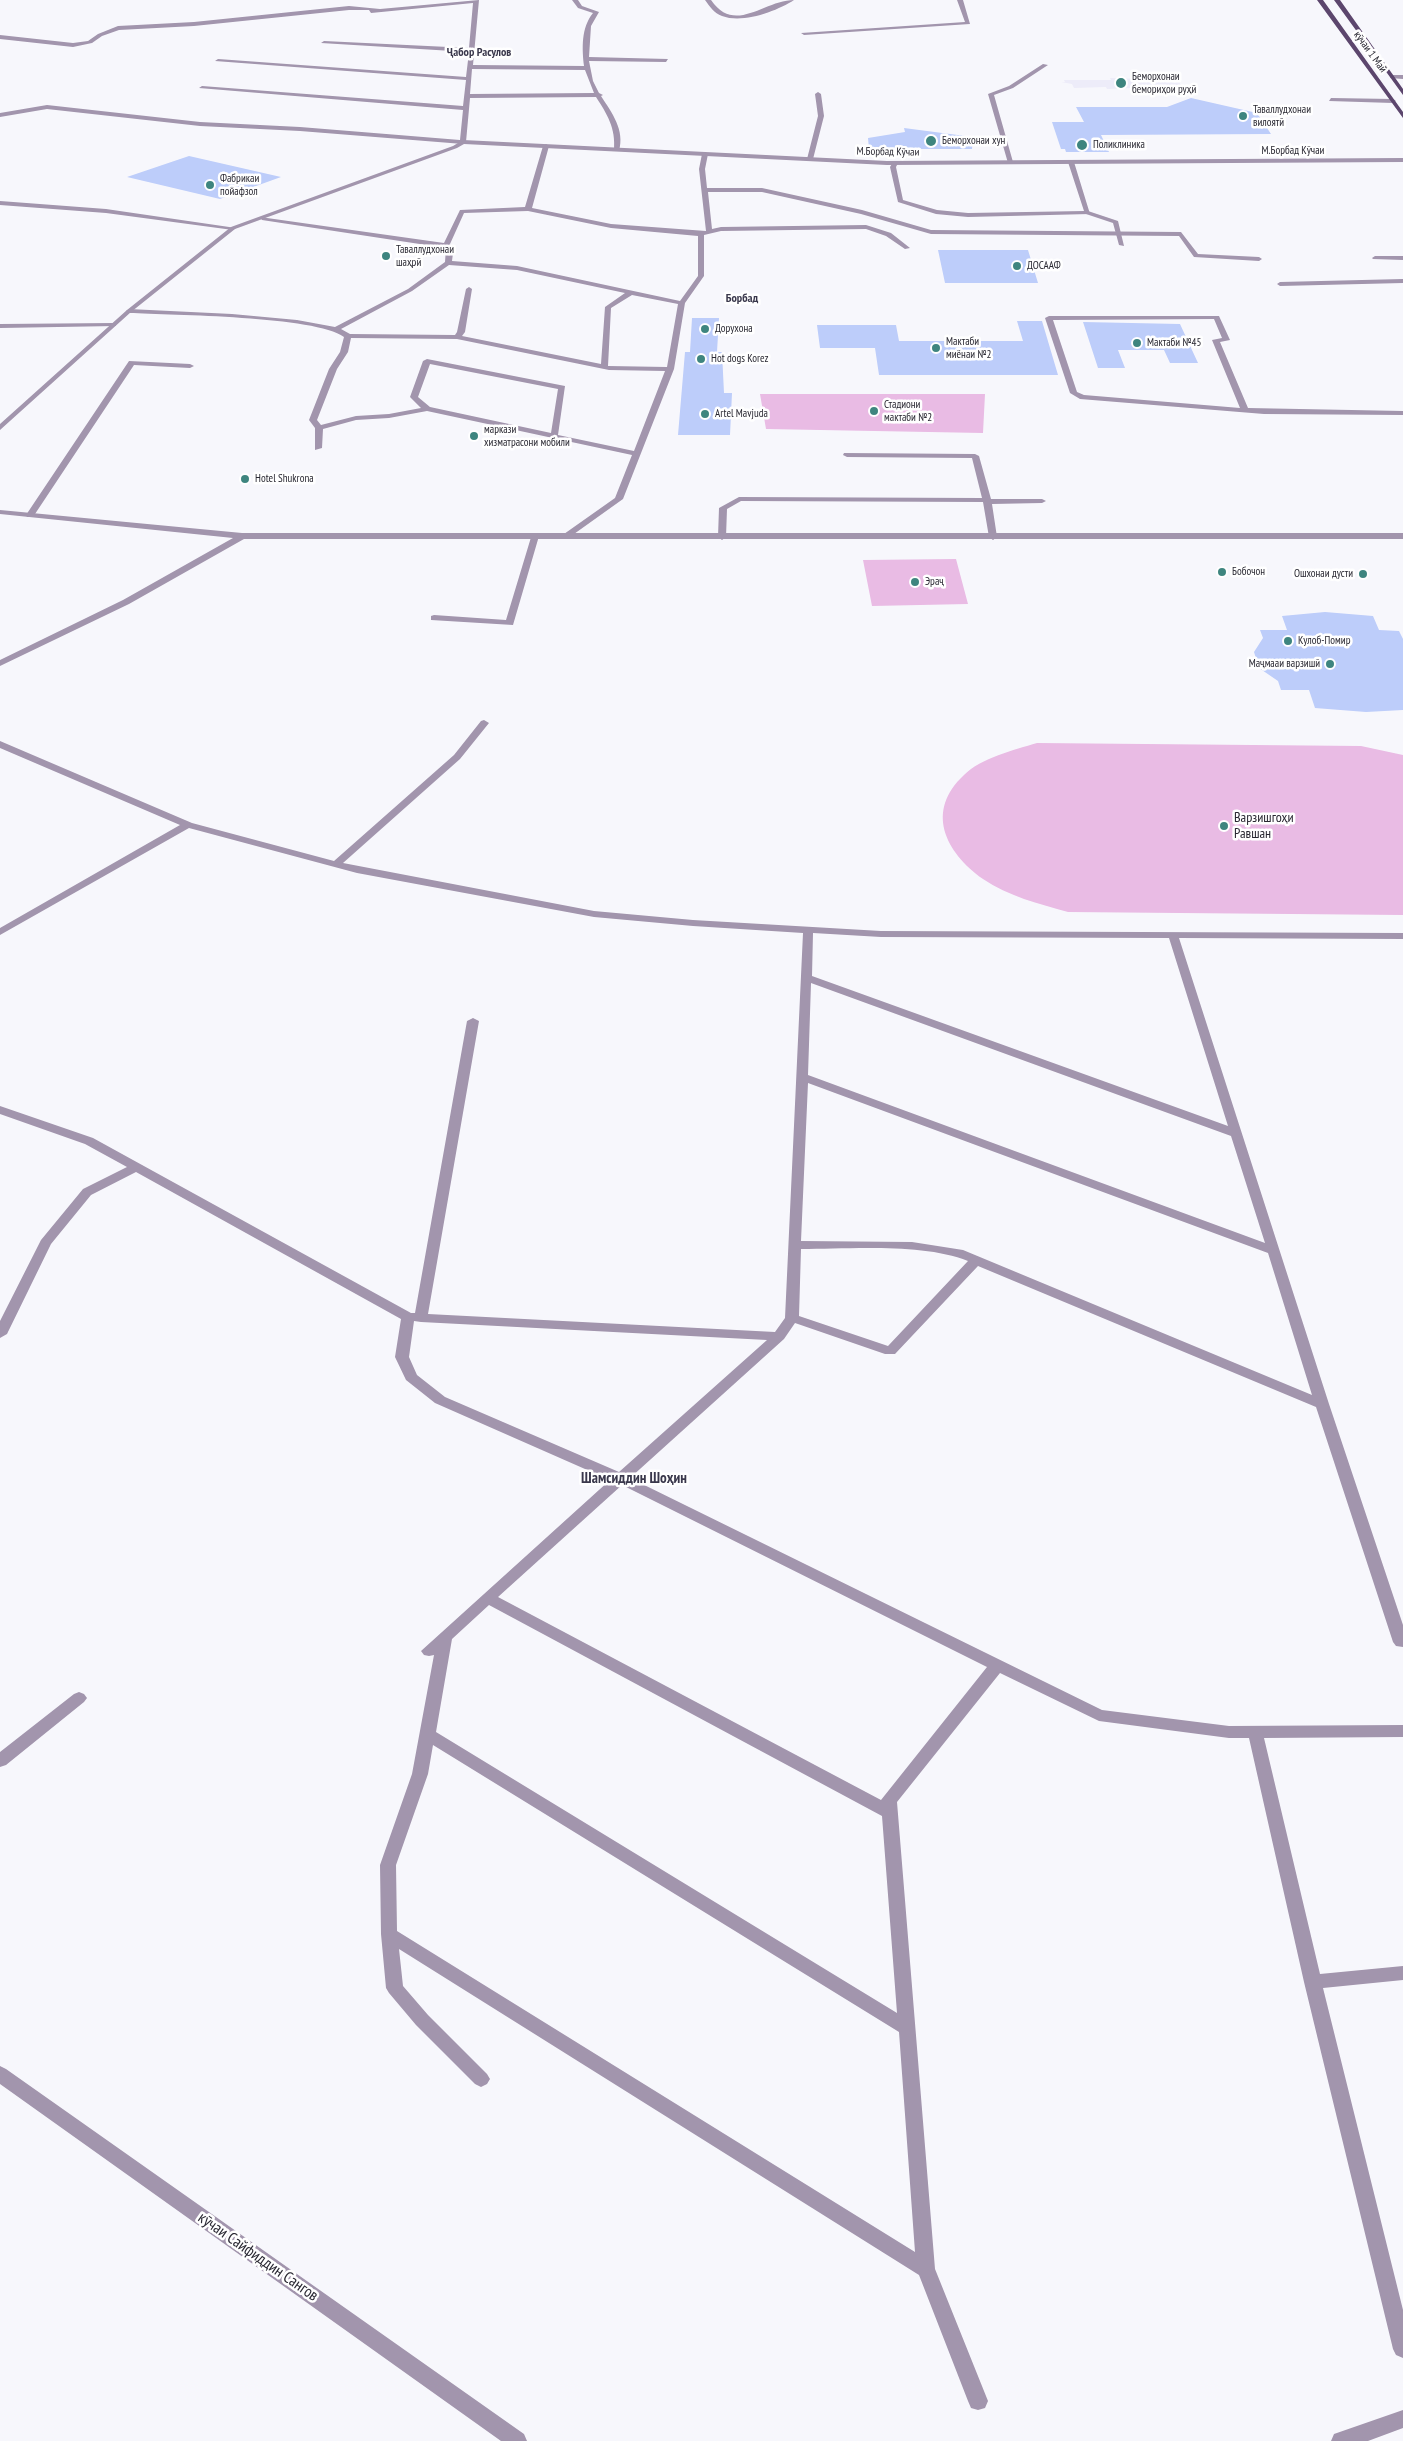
<!DOCTYPE html>
<meta charset="utf-8">
<style>
body{margin:0}
canvas{display:block;background:#f7f7fc}
</style>
<canvas width="1403" height="2441"></canvas>
<script>
const g = document.querySelector('canvas').getContext('2d');
g.lineJoin = 'round';
function fill(path, color) {
  g.fillStyle = color;
  g.fill(path, 'evenodd');
}
function stroke(path, color, width, dash) {
  g.strokeStyle = color;
  g.lineWidth = width;
  g.lineCap = dash ? 'butt' : 'round';
  g.setLineDash(dash || []);
  g.stroke(path);
}
function drawText(font, color, halo, rows, align = 'center') {
  g.font = font + ' "PT Sans Narrow",sans-serif';
  g.lineWidth = 5;
  g.setLineDash([]);
  g.textBaseline = 'middle';
  g.strokeStyle = halo;
  g.fillStyle = color;
  for (const [text, x, y, turn = 0] of rows) {
    g.save();
    g.translate(x, y);
    g.rotate((+turn || 0) * Math.PI / 180);
    g.textAlign = isNaN(turn) ? turn : align;
    if (halo) g.strokeText(text, 0, 0);
    g.fillText(text, 0, 0);
    g.restore();
  }
}
fill(new Path2D(`
 M1110,78l68,2 4,7h-6l1,2h-18l-1,-2 -51,2 -1,-2 -32,1 -2,-4 -11,-2h4l-1,-2h47z`), '#edecf9');
fill(new Path2D(`
 M760,394h225l-2,39 -217,-4z
 M956,559l12,45 -96,2 -9,-46z
 M1037,743l324,3 42,9v160l-335,-3c-29,-8 -60,-16 -85,-33 -38,-27 -58,-68 -19,-104 17,-17 50,-25 73,-32z`), '#e9bbe4');
fill(new Path2D(`
 M1191,98l66,15 14,21 -170,1 8,17h-43l-1,-3h-4l-9,-27h32l-8,-15h91z
 M904,128l69,9 -1,12h-103l-1,-11 37,-6z
 M189,156l92,21 -61,22 -93,-22z
 M938,250h90l10,33h-93z
 M692,318h27l-2,34h5l2,41h8l-2,42h-52l7,-83h5z
 M1017,321h25l16,54h-179l-4,-27h-55l-3,-23h79l3,16h124z
 M1083,322l97,2 18,39h-28l-6,-13h-46l7,18h-27z
 M1325,612l48,4 6,14 20,1 4,8v71l-37,2 -51,-4 -6,-18h-28l-3,-9 -19,-13 -5,-16 9,-14 -3,-8h27l-5,-14z`), '#bdcdfa');
fill(new Path2D(`
 M1088,211l30,10 6,25 -5,-1 -6,-22 -27,-9z`), '#a295ad');
fill(new Path2D(`
 M479,0l-6,65 111,1c-2,-18 -3,-38 9,-53l-15,-5 -6,-8h6l4,6 17,6 -8,14 -2,31 79,2 -2,3 -77,-1 4,20 6,12 4,2 -2,1c11,17 24,34 18,55l-5,-1c2,-22 -7,-36 -18,-53l-126,1 -4,44 -3,2 -163,-13 -100,-5 -153,-17 -47,8v-4l47,-8 153,17 100,5 160,13 3,-30 -264,-22 3,-2 261,20 3,-26 -251,-19 3,-2 248,18 3,-25 -148,-9 3,-2 145,7 4,-45 -102,10 -2,-3h-20l-155,16 -75,4 -17,6 -10,7 -19,4 -73,-8v-4l73,8 15,-2 10,-7 20,-8 76,-4 155,-16 31,3zM472,69l113,1 9,23 -124,1z
 M705,0h6c24,35 53,0 83,0 -17,11 -51,24 -72,16 -8,-3 -12,-9 -17,-16z
 M957,0h6l7,24 -166,11 -3,-2 164,-11z
 M1043,64l5,1 -35,23 -19,7 19,67 -5,1 -20,-69 21,-8z
 M1392,75h11v4l-13,-1z
 M818,92l3,2 3,22 -11,43 -3,2 -3,-2 11,-43 -3,-22z
 M1331,98l62,1 3,2 -3,2 -64,-2z
 M546,144l3,2 -17,62 79,16 95,7 -7,-62 3,-15 3,-2 3,2 -3,15 2,19h55l100,22 69,20 250,2 17,22 61,3 3,2 -3,2 -65,-4 -15,-21 -248,-2 -70,-20 -99,-22h-54l4,37 9,-2 145,-2 25,8 19,15 -5,1 -19,-13 -20,-7 -145,2 -17,4v41l-19,27 -11,66 -51,130 -56,40 -3,-1v-4l51,-36 17,-43 -205,-44 -38,7 -33,2 -33,9 -1,19 -7,2v-22l-6,-8 20,-51 11,-17 4,-15c-28,-21 -172,-22 -215,-24l-3,-2 3,-2 103,5 65,6 38,7 73,-38 37,-27 1,-14 -184,-28 -2,-3 184,26 16,-33 65,-3 18,-61zM528,211l83,17 87,8v40l-18,25 -163,-35 -65,-5 1,-8 -3,-9 14,-31zM449,265l68,5 108,23 -20,14 -4,57 -139,-28 3,-4 7,-43 -3,-2 -3,2 -9,43 -2,3 -105,-1 -9,-5 71,-38zM632,295l46,9 -11,63 -59,-1 3,-58zM351,338l106,1 152,31 56,1 -31,80 -76,-16 7,-49 -138,-27 -4,2 -13,36 11,11 -32,6 -33,2 -35,9 -4,-5 20,-51 11,-17zM430,364l128,25 -7,44 -121,-26 -12,-10z
 M1071,160l3,2 16,52 -122,3 -32,-3 -38,-12 -8,-35 3,-5 5,1 -2,4 7,33 34,10 31,3 116,-2 -16,-49z
 M0,201l106,8 130,19 -3,2 -127,-17 -106,-8z
 M1375,256h28v4l-30,-1 -1,-1z
 M1403,279v4l-123,3 -3,-2 3,-2z
 M1049,316h170l11,24 -10,2 28,66 155,3v4l-139,-1 -184,-15 -10,-6 -25,-75zM1214,319l8,19 -10,2 28,68 -156,-13 -7,-3 -24,-72z
 M114,323l2,1v2l-116,2v-4z
 M129,361l61,3 4,2 -4,2 -56,-3 -101,152h-6l-1,-2z
 M844,453l131,1 4,2 12,43h51l4,2 -4,2 -50,1 5,33 -4,3 -4,-3 -6,-35 -242,-1 -14,8 -1,28 -4,3 -4,-3 1,-29 20,-11 243,1 -10,-40 -125,-1 -4,-2z
 M532,534l7,2 -26,89 -82,-5v-4l3,-1 72,5z
 M484,720l5,3 -29,36 -117,104 251,48 99,9 188,11 522,2v6l-224,-1 150,466 74,221v22l-7,-1 -3,-4 -77,-235 -338,-141 -83,88h-10l-90,-31 -11,16 -154,139 472,232 127,16 174,-1v12l-139,1 56,236 83,-8v14l-80,8 80,322v48l-7,-3 -3,-6 -89,-367 -55,-244h-20l-130,-17 -99,-48 -103,129 38,467 53,132 -3,7 -7,2 -7,-2 -3,-7 -49,-126 -520,-326 4,37 25,29 59,59 3,5 -3,5 -6,3 -6,-3 -59,-59 -27,-32 -3,-5 -5,-54 -1,-69 32,-91 22,-119 -5,1 -5,-1 -3,-4 189,-171 -175,-77 -29,-23 -11,-23 6,-38 -265,-147 -45,23 -40,49 -44,90 -7,4v-17l41,-81 42,-51 44,-22 -42,-23 -85,-30v-8l93,32 318,175h4l52,-292 6,-3 6,3 -51,293 347,18 10,-14 18,-385 -110,-7 -99,-9 -237,-44 -168,-45 -189,107v-7l180,-103 -180,-77v-7l192,82 142,38 120,-106 27,-34zM813,933l68,4 288,1 59,188 -416,-150zM811,983l420,153 34,107 -457,-168zM808,1083l460,170 44,142 -349,-145 -51,-8 -111,-1zM801,1249c49,0 122,-6 167,12l-80,85 -89,-30zM414,1321l7,1 346,18 -148,132 -174,-75 -28,-22 -8,-18zM622,1485l365,182 -106,133 -383,-203zM489,1605l393,211 15,197 -461,-281 16,-93zM433,1745l466,287 16,220 -518,-321 -1,-66 32,-91z
 M79,1692l5,2 3,4 -3,4 -78,63 -6,2v-15l74,-58z
 M1403,2410v18l-35,13h-37l3,-7z`), '#a295ad');
fill(new Path2D(`
 M463,140l424,21 516,-3v4l-516,3 -423,-21 -7,4 -222,81 -104,83 -131,118v-6l127,-114 104,-83 222,-81z
 M0,510l242,23h1161v6h-1159l-115,65 -129,62v-6l123,-60 110,-62 -233,-24z
 M0,2066l6,3 518,365 3,7h-26l-501,-357z`), '#a295ad');
fill(new Path2D(`
 M1317,0h6l80,112v6z
 M1334,0h6l63,89v6z`), '#5c466d');
for (const [x, y, r, color] of [
 [1121,83,6,"#3e857f"],
 [1243,116,5,"#3e857f"],
 [931,141,6,"#3e857f"],
 [1082,145,6,"#3e857f"],
 [210,185,5,"#3e857f"],
 [386,256,5,"#3e857f"],
 [1017,266,5,"#3e857f"],
 [705,329,5,"#3e857f"],
 [1137,343,5,"#3e857f"],
 [936,348,5,"#3e857f"],
 [701,359,5,"#3e857f"],
 [874,411,5,"#3e857f"],
 [705,414,5,"#3e857f"],
 [474,436,5,"#3e857f"],
 [245,479,5,"#3e857f"],
 [1222,572,5,"#3e857f"],
 [1363,574,5,"#3e857f"],
 [915,582,5,"#3e857f"],
 [1288,641,5,"#3e857f"],
 [1330,664,5,"#3e857f"],
 [1224,826,5,"#3e857f"]
]) {
  const dot = new Path2D();
  dot.arc(x, y, r, 0, 2 * Math.PI);
  g.fillStyle = color;
  g.fill(dot);
  stroke(dot, '#fff', 2);
}
drawText('11px', '#282731', '#fff', [
 ["кӯчаи 1 Май",1370,52,54],
 ["М.Борбад Кӯчаи",1293,151],
 ["М.Борбад Кӯчаи",888,152,1]
]);
drawText('11px', '#282731', '#fff', [
 ["Беморхонаи",1132,77],
 ["бемориҳои руҳӣ",1132,90],
 ["Таваллудхонаи",1253,110],
 ["вилоятӣ",1253,123],
 ["Беморхонаи хун",942,141],
 ["Поликлиника",1093,145],
 ["Фабрикаи",220,179],
 ["пойафзол",220,192],
 ["Таваллудхонаи",396,250],
 ["шаҳрӣ",396,263],
 ["ДОСААФ",1027,266],
 ["Дорухона",715,329],
 ["Мактаби",946,342],
 ["миёнаи №2",946,355],
 ["Мактаби №45",1147,343],
 ["Hot dogs Korez",711,359],
 ["Стадиони",884,405],
 ["мактаби №2",884,418],
 ["Artel Mavjuda",715,414],
 ["маркази",484,430],
 ["хизматрасони мобили",484,443],
 ["Hotel Shukrona",255,479],
 ["Бобочон",1232,572],
 ["Ошхонаи дусти",1353,574,"right"],
 ["Эраҷ",925,582],
 ["Кулоб-Помир",1298,641],
 ["Маҷмааи варзишӣ",1320,664,"right"]
], 'left');
drawText('bold 12px', '#3a384c', '#fff', [
 ["Ҷабор Расулов",479,53],
 ["Борбад",742,299]
]);
drawText('14px', '#282731', '#fff', [
 ["Варзишгоҳи",1234,818],
 ["Равшан",1234,834]
], 'left');
drawText('bold 15px', '#3a384c', '#fff', [
 ["Шамсиддин Шоҳин",634,1479]
]);
drawText('16px', '#282731', '#fff', [
 ["кӯчаи Сайфиддин Сангов",258,2257,35]
]);
</script>
